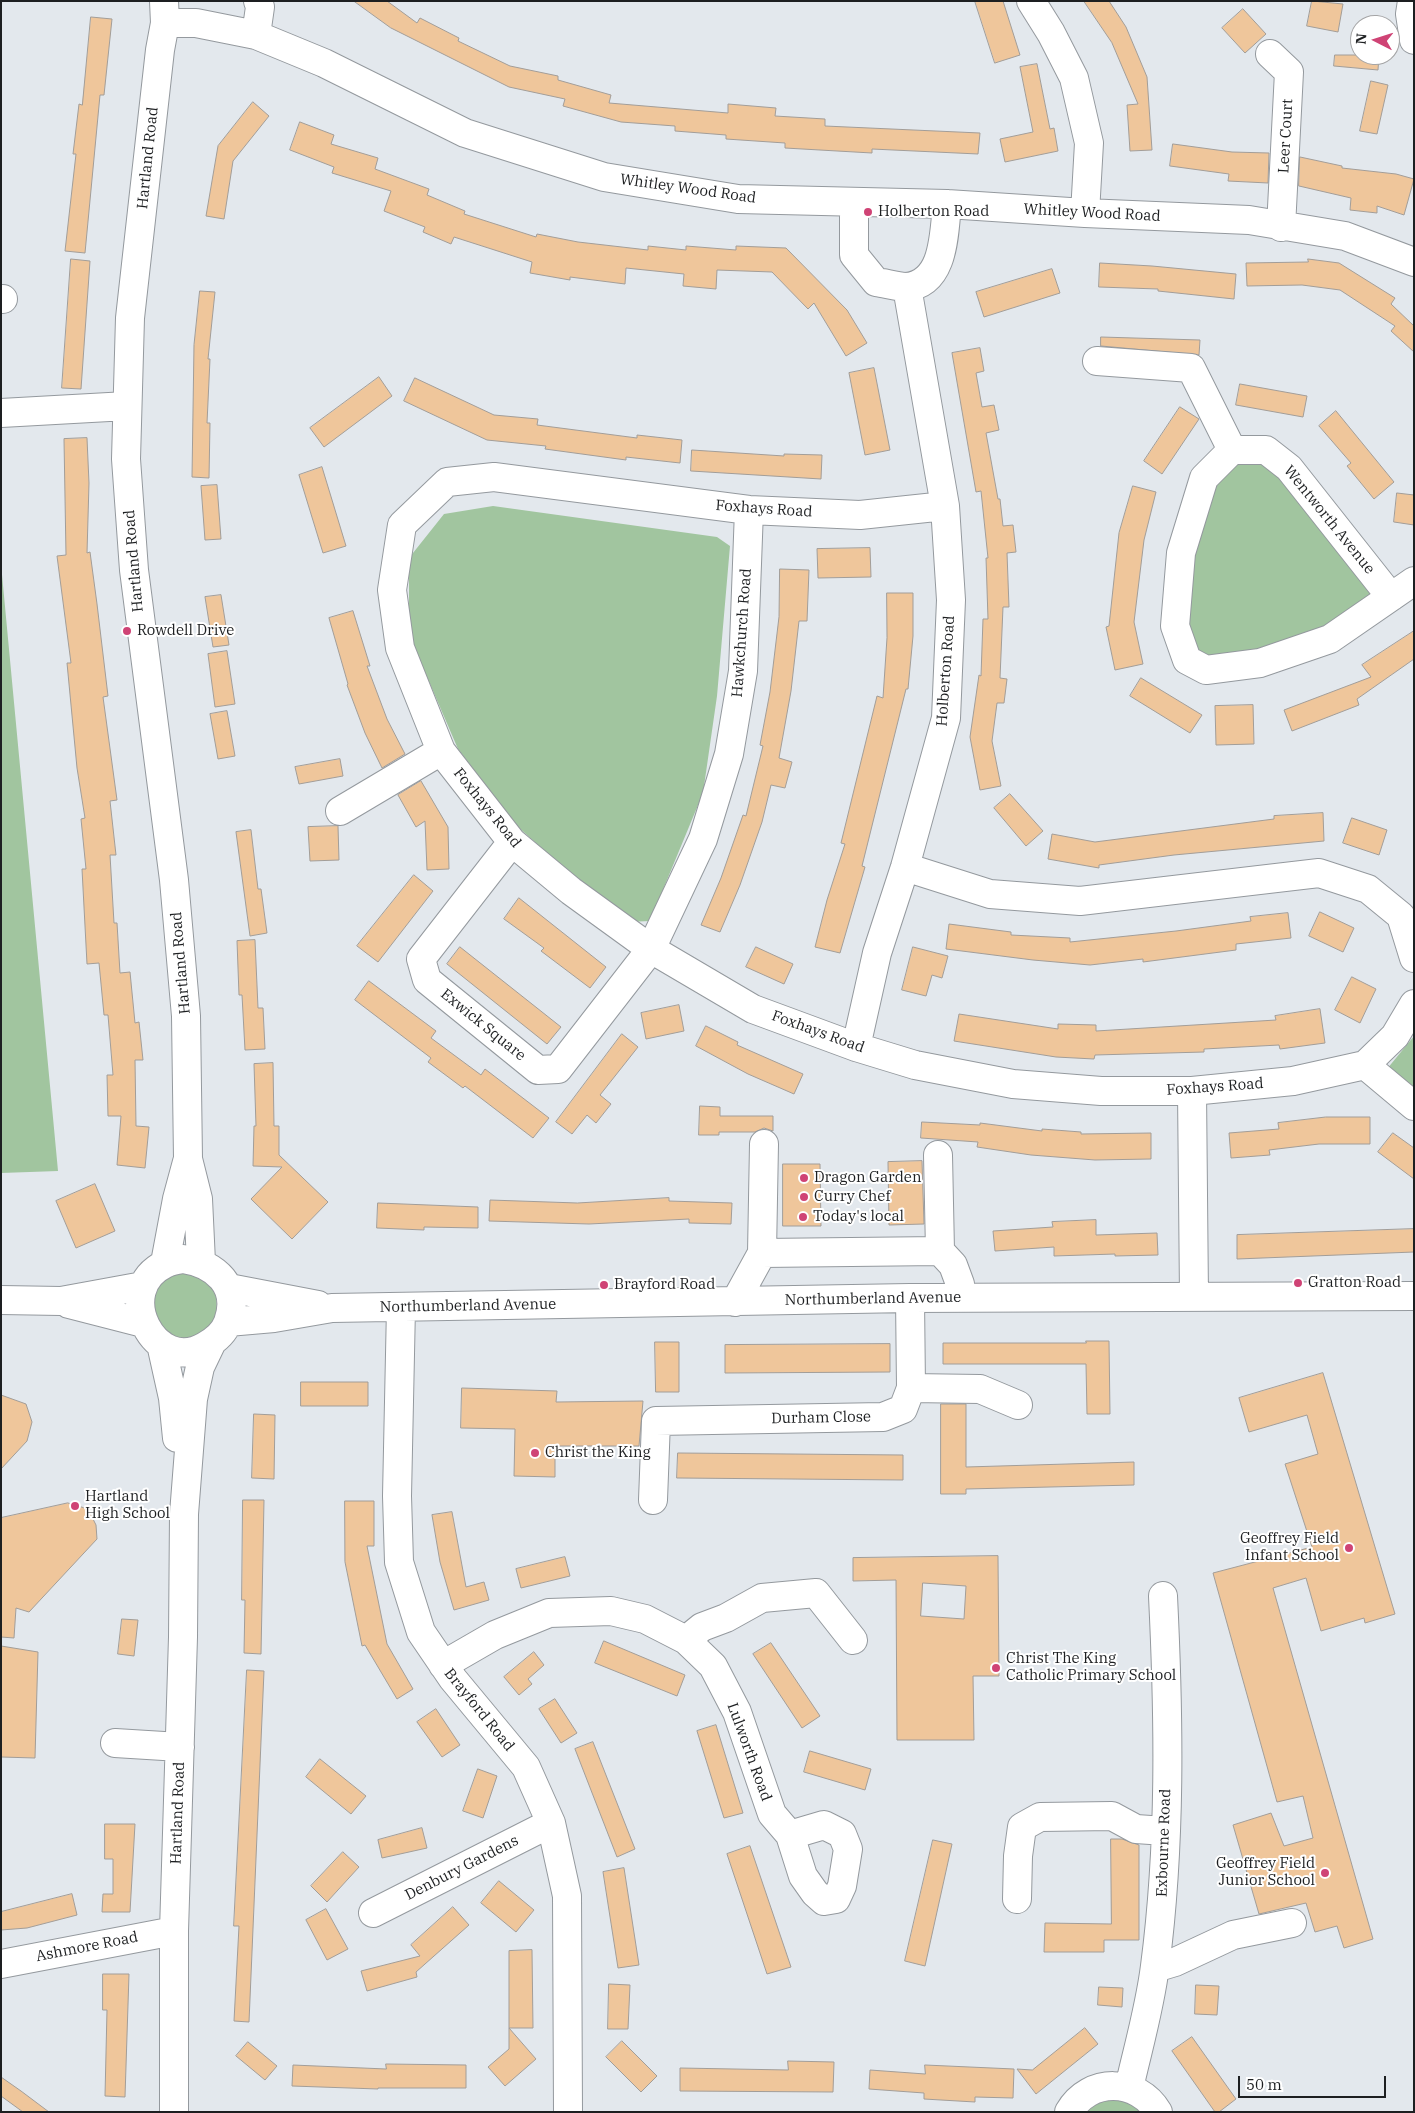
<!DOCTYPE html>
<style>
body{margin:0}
#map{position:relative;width:1415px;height:2113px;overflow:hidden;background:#e3e8ed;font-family:"IBM Plex Serif",serif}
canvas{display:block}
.frame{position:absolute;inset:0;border:2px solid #1d1f21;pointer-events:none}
.north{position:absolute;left:1350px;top:15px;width:50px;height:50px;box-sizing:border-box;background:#fff;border:1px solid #a5a5a6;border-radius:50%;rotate:275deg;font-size:14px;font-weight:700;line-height:20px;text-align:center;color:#1d1f21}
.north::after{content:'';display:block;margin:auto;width:18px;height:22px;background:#cf4375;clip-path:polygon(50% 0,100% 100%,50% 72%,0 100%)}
.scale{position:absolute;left:1238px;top:2076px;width:148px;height:22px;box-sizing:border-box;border:2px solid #1d1f21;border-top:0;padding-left:6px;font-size:15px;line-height:18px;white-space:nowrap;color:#1d1f21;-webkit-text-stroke:4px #fff;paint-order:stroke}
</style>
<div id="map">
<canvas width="1415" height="2113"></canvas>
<div class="frame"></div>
<div class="north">N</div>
<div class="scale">50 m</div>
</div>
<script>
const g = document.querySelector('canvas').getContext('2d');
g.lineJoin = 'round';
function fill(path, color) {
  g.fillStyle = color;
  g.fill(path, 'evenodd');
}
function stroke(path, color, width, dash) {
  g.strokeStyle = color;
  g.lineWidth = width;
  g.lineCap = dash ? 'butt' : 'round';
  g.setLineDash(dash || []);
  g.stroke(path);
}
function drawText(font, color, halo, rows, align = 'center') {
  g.font = font + ' "IBM Plex Serif",serif';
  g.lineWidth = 4;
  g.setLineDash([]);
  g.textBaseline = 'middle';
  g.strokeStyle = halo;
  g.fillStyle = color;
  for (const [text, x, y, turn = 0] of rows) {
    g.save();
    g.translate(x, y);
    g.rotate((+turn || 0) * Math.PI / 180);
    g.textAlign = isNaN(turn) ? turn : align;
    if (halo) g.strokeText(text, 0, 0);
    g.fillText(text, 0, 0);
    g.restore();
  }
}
fill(new Path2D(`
 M1246,460l25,6 101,127 -60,42 -92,25 -24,-8 -11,-31 5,-71 27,-75z
 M493,506l224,31 13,9 -13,150 -14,97 -53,128 -22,1 -25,-19 -86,-77 -59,-77 -49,-114v-77l35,-44z
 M1,564l57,607 -57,2z
 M1414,1036v55l-27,-22z
 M175,1272c37,3 46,13 40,50l-27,20 -31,-12c-8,-35 -13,-36 18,-58z
 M1118,2097l27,15h-62l11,-10z`), '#a1c59f');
const building = new Path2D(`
 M354,1h33l30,22 3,-5 39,20 -1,3 52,25 48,10v4l53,15 -2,8 119,10v-9l48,4 -1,8 50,3v7l155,7 -2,21 -106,-5v4l-87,-5v-5l-59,-4v-4l-51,-4v-5l-54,-4 -58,-16 2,-7 -56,-12 -118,-59z
 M975,1h28l17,54 -25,8z
 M1084,1h25l17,26 21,50 5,73 -22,1 -3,-46 11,-1 -26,-61z
 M1312,1l31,3 -5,28 -31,-6z
 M1243,9l23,25 -21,19 -23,-25z
 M91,17l21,2 -8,76h-4l-15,158 -20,-2 11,-97h-3l6,-50 3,1z
 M1335,55h44l-1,15 -44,-4z
 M1037,64l13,65 4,-1 4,23 -53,11 -5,-23 33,-7 -13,-65z
 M1371,81l17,4 -11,49 -17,-3z
 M253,102l16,14 -36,45 -9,58 -18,-3 12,-70z
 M300,122l34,13 -3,9 47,14 -3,11 54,20 -2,6 38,16 -1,3 72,23 1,-3 41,8 70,8v-4l38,4v-4l50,4v-4l50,2 61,62 20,33 -21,13 -32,-53 -6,6 -36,-37 -55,-2 -1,19 -33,-3 1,-12 -58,-6 -1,16 -55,-7v3l-40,-7 2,-11 -78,-25 -3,7 -28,-12 2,-5 -41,-16 7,-20 -59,-18 2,-6 -44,-17z
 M1173,144l59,8 37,1 -1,30 -40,-2 1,-7 -59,-8z
 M1300,157l42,9v2l54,6 18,5 -10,36 -27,-9v7l-27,-3 1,-12 -52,-12z
 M71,259l19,2 -9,128 -19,-1z
 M1308,259l31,4 56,35 -4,6 23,22v26l-23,-21 4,-5 -55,-36 -38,-5 -55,1 -1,-23 62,-1z
 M1100,263l52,3 84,8 -2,25 -76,-8v-2l-59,-2z
 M1052,269l8,24 -76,24 -8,-25z
 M200,291l15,1 -7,67h2l-3,64h3l-1,55 -17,-1 2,-132z
 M1101,337l99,3 -1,15 -98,-9z
 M980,348l4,23 -8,2 6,34 12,-2 5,25 -13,3 12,66h2l3,27 10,-1 3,27 -9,1 2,54h-6l-3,71 7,1 -3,24h-7l-5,38 9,45 -21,4 -10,-53 9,-62 2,1 2,-57h5l-2,-61h2l-7,-67 -5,1 -24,-139z
 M874,368l16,82 -25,5 -16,-82z
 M379,377l13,19 -68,51 -14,-19z
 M415,378l79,37 44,4 -1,6 100,13v-3l45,5 -2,23 -54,-6v3l-81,-11 1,-3 -59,-6 -83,-39z
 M1240,384l67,12 -4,21 -67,-12z
 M1180,407l19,12 -37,55 -18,-13z
 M1336,411l58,71 -20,17 -27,-33 4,-3 -32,-37z
 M87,438l2,45 -2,70 3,-1 7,52 11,92 -5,1 14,103 -7,1 6,54h-6l4,68h3l3,50 10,-1 5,51 4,-1 4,38h-8l1,66 13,1 -4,41 -28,-3 4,-49h-13l-1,-41h6l-5,-60h-4l-5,-52 -12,1 -5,-95h4l-5,-50 4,-1 -8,-50 -10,-105h4l-14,-107 9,-1 -2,-116z
 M692,450l92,6v-2l38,1 -1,24 -130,-8z
 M322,467l24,79 -23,7 -24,-78z
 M217,485l4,54 -16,1 -4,-54z
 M1133,486l23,6 -12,48 -10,82 9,42 -28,6 -9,-43 3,-1 10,-93z
 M1397,493l17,2v30l-20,-3z
 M870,548l1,29 -53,1 -1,-29z
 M780,569l29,1 -2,51h-8l-8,70 -12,67 13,4 -7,26 -14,-3 -9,37 -22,63 -20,47 -19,-7 20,-47 22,-63 3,1 17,-70 -3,-1 10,-53 9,-75z
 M887,593h26v43l-5,53h-2l-44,177 3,1 -25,86 -25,-6 12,-47 18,-56 -4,-1 36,-147 6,2 4,-60z
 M221,595l8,50 -16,2 -8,-50z
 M353,611l17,55h-3l20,53 18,35 -23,14 -17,-35 -18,-48 1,-1 -19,-66z
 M1414,631v28l-57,40 2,6 -67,26 -8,-21 87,-33 -9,-12z
 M227,651l8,53 -20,3 -7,-53z
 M1141,678l61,37 -12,18 -60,-37z
 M1253,705l1,39 -38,1 -1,-39z
 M227,711l8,45 -17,3 -8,-45z
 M340,759l3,17 -44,8 -4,-17z
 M421,781l27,46 1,42 -22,1 -2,-49 -9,6 -18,-32z
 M1010,794l33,37 -17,15 -32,-38z
 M1323,813l1,28 -150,14 -75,10v3l-51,-9 4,-25 43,8 179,-23v-3z
 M1352,818l35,12 -8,25 -36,-12z
 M338,826l1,34 -29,1 -2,-34z
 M251,830l7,59h3l6,44 -17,3 -14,-104z
 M414,875l19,16 -55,71 -21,-16z
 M519,898l87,69 -16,21 -49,-37 3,-3 -40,-29z
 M1320,912l34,16 -11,24 -34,-16z
 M1288,913l3,25 -55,6v6l-93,12v-3l-53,6 -57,-5 -87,-11 3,-25 62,8v3l59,3v4l106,-11 75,-10 -1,-4z
 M255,940l3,68h5l2,41 -20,1 -3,-55h-3l-2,-54z
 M460,947l101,80 -14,17 -100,-80z
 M756,947l37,17 -9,20 -38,-17z
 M913,947l35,9 -6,22 -10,-3 -6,21 -24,-6z
 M1352,977l24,12 -16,34 -25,-13z
 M369,981l67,50 -5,7 50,37 4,-6 64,49 -16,20 -68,-52 -2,2 -35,-26 3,-4 -76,-58z
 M679,1005l5,26 -38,8 -5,-26z
 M1320,1009l5,34 -45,6 -1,-4 -75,4v3l-109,3 -1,4 -38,-2 -102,-16 5,-27 99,15v-5l38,1v6l180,-11 -1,-4z
 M706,1026l32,16 -1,3 66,29 -9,20 -46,-20 -52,-28z
 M622,1034l16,13 -38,48 11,9 -15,19 -9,-8 -15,19 -16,-12z
 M273,1063l1,63h5v29l49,47 -36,37 -41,-40 31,-32 -29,-1 1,-40h2l-2,-62z
 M700,1106l20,1v9h53v15l-9,-3 -9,4h-36v3h-20z
 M1326,1117h44v27h-51l-50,6 1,5 -39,3 -2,-25 50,-4 -1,-6z
 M922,1122l58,3v-2l62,8v-2l39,3v2l70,-1v26l-56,1 -64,-5 -54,-8 1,-5 -57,-4z
 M1393,1133l21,15v31l-36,-27z
 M922,1161l2,63 -35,1 -1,-63z
 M783,1164h37l1,62h-38z
 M95,1184l20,47 -39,17 -20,-47z
 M669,1198v3l63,2 -1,21 -42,-1v-4l-100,5 -100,-3 1,-21 87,3z
 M378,1203l100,4v21l-54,-1v3l-47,-2z
 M1096,1220v15l61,-2 1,22 -43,1v-2l-61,2v-9l-59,4 -2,-20 60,-4 -1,-5z
 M1414,1229v23l-177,7v-24z
 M1086,1341h23l1,73h-23l-1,-50h-143v-21h143z
 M655,1342h24v50h-23z
 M890,1344v28l-165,1v-28z
 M1323,1373l72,241 -30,9 -1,-5 -43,13 -15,-53 -33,10 100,351 -29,9 -7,-22 -22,6 -9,-29 -47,11 -26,-89 38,-12 13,33 29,-8 -10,-42 -26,6 -64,-229 99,-26 -27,-83 33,-10 -11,-39 -58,17 -10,-34z
 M301,1382h67v24h-67z
 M462,1388l95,3 -1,11 87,-1 -4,45h-84v31l-41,-1 1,-47 -54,-1z
 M1,1395l25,9 6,18 -5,19 -26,28z
 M941,1404h25v63l168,-5v23l-168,4v5h-25z
 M254,1414l21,1 -1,64 -22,-1z
 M678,1453l225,2v25l-226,-2z
 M243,1500h21l-3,154 -17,-1 1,-53h-3z
 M345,1501h29v45h-7l20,98 26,45 -16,10 -32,-54 -3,1 -17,-84z
 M68,1503l20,6 8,16 1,14 -68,73 -13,-4 -2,30 -13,-1v-119z
 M452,1512l14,75 18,-5 5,18 -35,10 -14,-48 -8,-47z
 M998,1556l1,120h-26l1,64h-77l-1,-160 -43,1v-23zM923,1583l43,3 -2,33 -43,-3z
 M565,1557l5,19 -49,12 -5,-19z
 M122,1619l16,1 -4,36 -16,-2z
 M604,1641l81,34 -8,21 -82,-33z
 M771,1643l49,73 -18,12 -49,-74z
 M1,1646l37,6 -3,106 -34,-1z
 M534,1652l10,13 -16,14 4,5 -13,11 -15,-18z
 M247,1670l17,1 -15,351 -15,-1 5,-95h-5z
 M555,1699l22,34 -16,10 -22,-34z
 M436,1709l24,36 -18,12 -25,-35z
 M716,1725l27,88 -19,5 -27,-87z
 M593,1742l42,107 -18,8 -42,-108z
 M810,1751l61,18 -6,21 -61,-18z
 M320,1759l46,37 -15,18 -45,-37z
 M478,1769l19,7 -14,42 -20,-7z
 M105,1824h30l-5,88h-28l1,-18h10v-35h-8z
 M422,1828l5,20 -45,10 -4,-18z
 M1111,1839h11l17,6v95h-35v12h-60l1,-29 66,1z
 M933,1840l19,4 -27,122 -20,-5z
 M750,1846l41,121 -24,7 -40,-120z
 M343,1852l16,15 -32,35 -16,-16z
 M624,1868l15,97 -21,3 -15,-96z
 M499,1881l35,29 -18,22 -35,-29z
 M72,1894l5,21 -50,13 -26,2v-18z
 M453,1907l16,18 -53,47 1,5 -50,14 -6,-20 59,-15 -9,-11z
 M326,1909l22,40 -21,11 -21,-40z
 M532,1950l1,78h-24l27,31 -31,27 -17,-19 21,-18v-98z
 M103,1974h26l-4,123 -20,-1 2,-86h-4z
 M609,1984l21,1 -2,44h-20z
 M1196,1985l23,1 -2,29 -22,-1z
 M1099,1987l24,1 -1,19 -24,-2z
 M1085,2028l13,16 -62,50 -19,-25 15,1z
 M1192,2037l44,62 -17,13h-4l-43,-61z
 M622,2041l35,35 -16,16 -35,-35z
 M248,2042l29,24 -12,14 -29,-24z
 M788,2061l46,1 -1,30 -153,-1v-23l108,2z
 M386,2064l80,1v23h-88v1l-86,-3 1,-21 93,4z
 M925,2065l89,4 -1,29 -38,-1v5l-51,-3v-6l-55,-4 1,-19 55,4z
 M1,2077l20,14 28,21h-26l-22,-16z`);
fill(building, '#efc69b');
stroke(building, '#a29d98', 1);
const minor = new Path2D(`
 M164,1l1,22 -5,27 -30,268 -4,141 8,111 40,310 12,136 2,143 10,40 3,63
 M1031,1l20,32 23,45 15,65 -4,70
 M1412,1l-2,13 4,26
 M165,23h31l60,12 68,28 141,70 139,44 134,22 209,5 138,9 164,7 96,16 69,26
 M256,35l4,-28 -2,-6
 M1270,54l19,18 -8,155
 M854,203v52l22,27c9,1 21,5 30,5 39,-3 38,-54 41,-83
 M1,299h2
 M1097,361l94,7 41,82
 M1,413l126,-7
 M945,506l-85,9 -111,-5 -255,-33 -47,5 -45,43 -10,65 8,58 41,103 71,91 59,49 80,58 102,60 103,38 59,18 98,19 88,7h91l101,-10 72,-16 30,-29 19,-32
 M1391,597l-102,-129 -23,-18h-34l-28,28 -23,75 -6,73 12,34 19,10 54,-7 70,-24 84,-58
 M340,811l101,-60
 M512,842l-91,117 6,21 111,90 20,-1 93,-120 52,-110 26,-85 14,-83 6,-161
 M905,867l85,27 90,7 239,-28 49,16 33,27 13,42
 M856,1047l21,-94 28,-86 41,-149 5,-118 -6,-94 -38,-219
 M1365,1065l49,41
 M1192,1091l2,206
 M938,1155l2,96 13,14 7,19 -3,14
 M762,1253l2,-109
 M183,1259c32,5 58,27 45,63 -4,11 -14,19 -23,24 -50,30 -94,-56 -40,-82 5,-3 12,-4 18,-5z
 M165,1263l12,-64 10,-37
 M229,1288l89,17
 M1,1300l60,1 82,-15
 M735,1302l27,-49 178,-2
 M69,1304l74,19
 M401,1307l-4,189 2,66 22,70 32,47 73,88 25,56 16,73 1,216
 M228,1322l46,-4 58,-10 578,-10 504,-2
 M161,1344l12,54 4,40
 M911,1388l69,1 38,16
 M653,1500l3,-79 227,-4 20,-8 8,-21 -1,-90
 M686,1640l16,-13 24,-9 36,-20 54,-5 37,47
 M443,1665l52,-30 54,-22 62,-2 34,8 41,21 27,26 24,46 35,102 18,21 13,41 12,17 9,8 12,-2 6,-13 6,-37 -6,-15 -18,-9 -34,10
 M115,1743l65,4
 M1017,1899l1,-43 4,-29 18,-10 72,-1 24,13 29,2
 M373,1913l178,-90
 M1,1964l173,-33
 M1155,1968l20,-6 58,-27 59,-12
 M1129,2088c9,-40 21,-81 26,-122 16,-122 14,-247 8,-370
 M174,2112v-181l9,-294 1,-123 9,-115 7,-32 12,-25
 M1069,2112c20,-35 69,-34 89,0`);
stroke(minor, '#94999e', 30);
stroke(minor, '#fff', 28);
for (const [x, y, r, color] of [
 [868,212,5,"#cf4375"],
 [127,631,5,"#cf4375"],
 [804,1178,5,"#cf4375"],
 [804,1197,5,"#cf4375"],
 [803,1217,5,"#cf4375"],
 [1298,1283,5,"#cf4375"],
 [604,1285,5,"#cf4375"],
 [535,1453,5,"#cf4375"],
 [75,1506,5,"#cf4375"],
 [1349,1548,5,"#cf4375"],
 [996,1668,5,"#cf4375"],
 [1325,1873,5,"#cf4375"]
]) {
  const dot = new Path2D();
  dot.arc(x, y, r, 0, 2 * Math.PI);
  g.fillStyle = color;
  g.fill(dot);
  stroke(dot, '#fff', 2);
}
drawText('15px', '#1d1f21', '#fff', [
 ["Leer Court",1286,136,-87],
 ["Hartland Road",148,158,-84],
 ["Whitley Wood Road",688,189,8],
 ["Whitley Wood Road",1092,213,3],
 ["Foxhays Road",764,509,4],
 ["Wentworth Avenue",1329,520,51],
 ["Hartland Road",134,561,-95],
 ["Hawkchurch Road",742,633,-86],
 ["Holberton Road",946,671,-86],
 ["Foxhays Road",487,808,51],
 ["Hartland Road",181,963,-95],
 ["Exwick Square",483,1025,39],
 ["Foxhays Road",818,1032,20],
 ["Foxhays Road",1215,1087,-4],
 ["Northumberland Avenue",873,1299,-1],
 ["Northumberland Avenue",468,1306,-1],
 ["Durham Close",821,1418,-1],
 ["Brayford Road",479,1710,51],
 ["Lulworth Road",749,1752,70],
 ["Hartland Road",178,1813,-88],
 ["Exbourne Road",1164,1843,-88],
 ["Denbury Gardens",462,1868,-27],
 ["Ashmore Road",87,1947,-11]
]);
drawText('15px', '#1d1f21', '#fff', [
 ["Holberton Road",878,212],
 ["Rowdell Drive",137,631],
 ["Dragon Garden",814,1178],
 ["Curry Chef",814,1197],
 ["Today's local",813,1217],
 ["Gratton Road",1308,1283],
 ["Brayford Road",614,1285],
 ["Christ the King",545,1453],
 ["Hartland",85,1497],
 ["High School",85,1514],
 ["Geoffrey Field",1339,1539,"right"],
 ["Infant School",1339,1556,"right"],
 ["Christ The King",1006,1659],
 ["Catholic Primary School",1006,1676],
 ["Geoffrey Field",1315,1864,"right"],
 ["Junior School",1315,1881,"right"]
], 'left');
</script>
